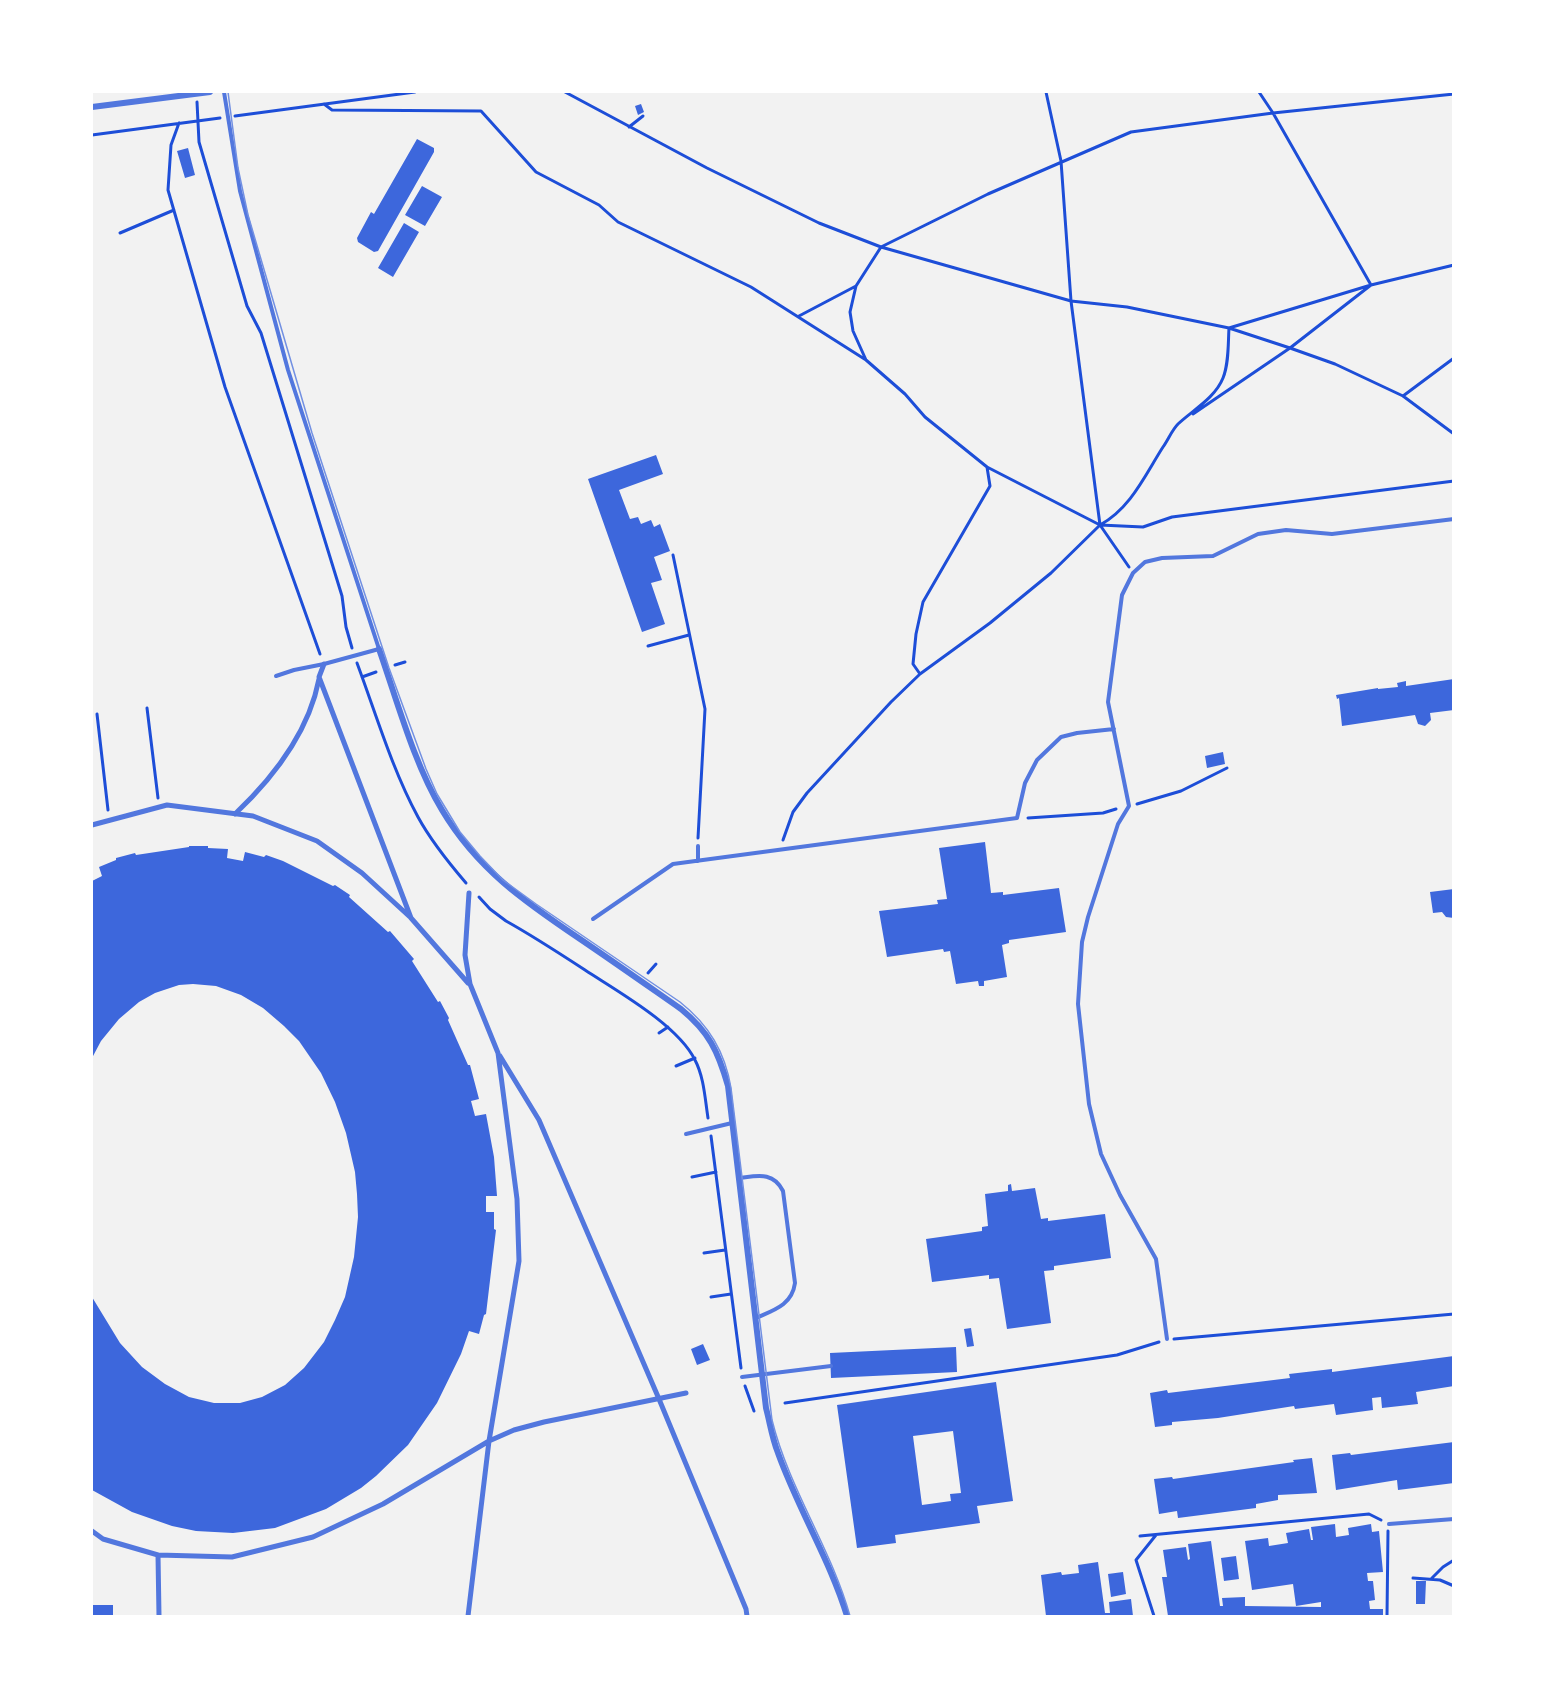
<!DOCTYPE html>
<style>
body{margin:0}
#map{position:relative;width:1545px;height:1708px;overflow:hidden;background:#f2f2f2;font-family:Jost,sans-serif}
canvas{display:block}
.frame{position:absolute;inset:0;border:93px solid #fff;pointer-events:none}
</style>
<div id="map">
<canvas width="1545" height="1708"></canvas>
<div class="frame"></div>
</div>
<script>
const g = document.querySelector('canvas').getContext('2d');
g.lineJoin = 'round';
function fill(path, color) {
  g.fillStyle = color;
  g.fill(path, 'evenodd');
}
function stroke(path, color, width, dash) {
  g.strokeStyle = color;
  g.lineWidth = width;
  g.lineCap = dash ? 'butt' : 'round';
  g.setLineDash(dash || []);
  g.stroke(path);
}
fill(new Path2D(`
 M641,104l3,8 -6,3 -3,-9z
 M417,139l17,9v4l-56,99 -4,1 -16,-10 -1,-4 14,-26 3,2z
 M188,148l7,27 -10,3 -8,-27z
 M422,186l20,11 -17,29 -20,-11z
 M404,223l15,9 -26,45 -15,-9z
 M656,455l7,19 -44,16 11,29 8,-2 3,7 10,-4 3,7 6,-3 10,27 -16,6 8,23 -11,3 14,41 -23,8 -54,-153z
 M1454,679v31l-24,3 1,7 -6,6 -7,-2 -3,-9 -73,11 -3,-28 -2,1 -1,-4 42,-7v1l20,-2 -1,-4 9,-2v5z
 M1223,752l2,12 -18,4 -2,-12z
 M985,842l6,51 12,-1v3l56,-7 7,44 -57,8v3l-7,2 5,32 -23,4v5h-5l-1,-5 -22,3 -6,-33 -6,1 -1,-3 -56,8 -8,-46 59,-7 -1,-4 10,-1 -8,-51z
 M189,846h19v2l20,1 -1,9 16,3 2,-9 19,5 2,-2 17,6 50,25 2,-1 15,10 -1,2 39,35 2,-1 24,28 -2,2 26,41 2,-1 9,17 -1,2 20,45h2l9,34 -8,2 4,15 11,-2 8,43 3,39h-11v16h8v17l2,1 -10,84 -2,1 -5,19 -10,-3 -8,23 -24,49 -29,42 -32,31 -15,12 -35,21 -51,19 -42,5 -37,-2 -24,-5 -40,-14 -40,-22v-193l28,46 22,24 23,17 24,13 25,6h26l22,-6 23,-12 19,-17 20,-26 11,-22 10,-23 9,-40 4,-40 -1,-23 -2,-22 -9,-39 -11,-31 -14,-29 -22,-32 -15,-15 -21,-18 -22,-13 -25,-9 -23,-2 -14,1 -24,8 -16,9 -20,17 -18,22 -9,17v-177l10,-5 -3,-9 17,-7v-2l19,-5 1,2 53,-8z
 M1454,889v29l-8,-1 -4,-5 -9,1 -3,-21z
 M1011,1184l1,7 23,-3 6,31 7,-1v3l57,-7 6,44 -57,8v4l-10,1 7,52 -44,6 -8,-51 -10,1v-4l-57,7 -6,-43 56,-8v-4l6,-1 -3,-32 23,-3v-6z
 M971,1328l3,18 -7,1 -3,-18z
 M703,1344l7,16 -13,5 -6,-16z
 M956,1347l1,25 -126,6 -1,-25z
 M1454,1356v30l-38,6 2,12 -36,4 -1,-11 -9,1 1,12 -37,5 -2,-11 -39,5 -1,-3 -76,12 -46,4v3l-17,2 -5,-34 17,-3 1,3 122,-15 -1,-4 43,-5v3z
 M996,1382l17,119 -36,5 3,17 -85,12 1,8 -39,5 -20,-143zM953,1431l8,62 -11,1 1,7 -29,4 -9,-69z
 M1454,1442v41l-56,7 -1,-10 -61,10 -4,-35 18,-2 1,2z
 M1312,1458l5,35 -39,2v5l-22,4v4l-78,10 -1,-7 -18,3 -5,-35 18,-2 1,2 121,-17 -1,-2z
 M1335,1524l1,13 13,-2 -1,-7 23,-4 1,8 7,-1 4,41 -16,1 1,8h5l2,19 -6,1 1,8h13v7h-215l-6,-39h5l-4,-27 23,-3 2,13 2,-1 -2,-15 23,-3 9,65h3l-1,-8 23,-1v9l76,1v-5l-25,4 -3,-22 -41,6 -7,-49 23,-3 1,8 19,-3 -2,-10 23,-4 2,11h2l-2,-13z
 M1236,1556l3,23 -15,2 -3,-23z
 M1098,1562l7,51h5l-1,-11 22,-3 2,17h-87l-5,-41 20,-3 1,3 17,-2 -1,-8z
 M1123,1572l3,22 -15,3 -3,-23z
 M1416,1581h10l-1,23h-9z
 M92,1605h21v11h-21z`), '#3d67dc');
stroke(new Path2D(`
 M565,92l142,76 112,55 62,24 190,54 56,6 102,21 61,20 45,16 68,32 51,38
 M1046,92l15,69 10,140 29,224 29,42
 M197,102l2,40 48,164 14,27 81,263 4,31 6,21
 M324,104l8,6 149,1 55,61 63,33 19,17 133,65 115,73 39,34 20,23 62,50 113,58 43,2 29,-10 282,-36
 M235,116l180,-24
 M179,123l-8,22 -3,45 57,197 95,267
 M629,127l14,-11
 M92,135l128,-17
 M120,233l54,-23
 M799,316l57,-30
 M866,360l-13,-29 -3,-19 6,-26 25,-39 107,-53 143,-62 142,-19 181,-19
 M1403,396l51,-38
 M1193,414l97,-66 81,-63 -98,-172 -14,-21
 M673,555l32,154 -7,129
 M648,646l41,-11
 M357,663c19,51 35,106 61,154 13,24 30,45 48,66
 M395,665l10,-3
 M920,674l-7,-10 3,-30 7,-32 67,-116 -3,-19
 M362,677l14,-5
 M147,708l11,90
 M97,714l11,96
 M1137,804l44,-13 46,-23
 M1028,818l75,-5 13,-4
 M783,840l10,-28 14,-19 84,-91 29,-28 70,-51 61,-50 49,-48c31,-17 45,-50 63,-78 5,-7 9,-17 15,-23 15,-14 37,-26 45,-46 6,-15 5,-34 6,-50l142,-43 83,-20
 M479,897l11,12 16,12c27,15 53,32 79,49 32,21 93,55 110,90 9,17 10,39 13,58
 M648,973l8,-9
 M659,1033l9,-6
 M676,1066l19,-8
 M711,1136l30,232
 M692,1177l24,-5
 M704,1253l21,-3
 M711,1297l20,-3
 M1174,1339l280,-25
 M745,1386l9,25
 M785,1403l332,-48 42,-13
 M1140,1536l229,-22 12,6
 M1413,1578l27,2 14,6
 M1432,1578l11,-11 11,-7
 M1154,1616l-18,-56 20,-25
 M1387,1616l1,-85`), '#1d4ed8', 3);
stroke(new Path2D(`
 M224,92l16,99 48,179 91,279 -55,15 -30,6 -18,6
 M698,861v-15
 M593,919l80,-55 344,-46 8,-35 12,-23 24,-23 16,-4 37,-4
 M686,1134l46,-11
 M739,1178c18,-2 34,-7 44,13l12,92c-3,22 -21,27 -39,35
 M1167,1339l-11,-80 -36,-64 -19,-41 -12,-50 -11,-100 4,-62 6,-25 30,-93 11,-18 -21,-104 14,-107 11,-22 12,-11 17,-4 51,-2 45,-22 28,-4 46,4 122,-15
 M742,1377l89,-11
 M1389,1524l65,-5`), '#5277de', 4);
stroke(new Path2D(`
 M324,664l-5,13 92,241 57,65
 M235,814c38,-36 74,-83 84,-135
 M92,825l75,-20 86,11 64,25 45,32 48,44
 M500,1056l39,64 120,279 87,210 1,7
 M92,1531l11,8 55,16 1,61
 M158,1555l74,2 81,-20 70,-33 106,-63 25,-11 30,-8 142,-29
 M468,1616l21,-175 30,-180 -2,-62 -19,-146 -28,-69 -5,-29 4,-62`), '#5277de', 5);
stroke(new Path2D(`
 M92,107l118,-15
 M379,649c18,51 35,115 63,161 35,59 83,92 138,129 34,23 68,47 101,70 28,23 37,42 47,77l38,322c4,15 6,30 12,45 20,56 52,107 69,163`), '#5277de', 6);
stroke(new Path2D(`
 M228,92l10,76 10,47 64,218 77,235 37,101 11,25 23,38 20,24 23,24 33,24 144,98c29,23 45,50 51,86l41,332c17,69 59,128 78,196`), '#7290e2', 1.5);
</script>
